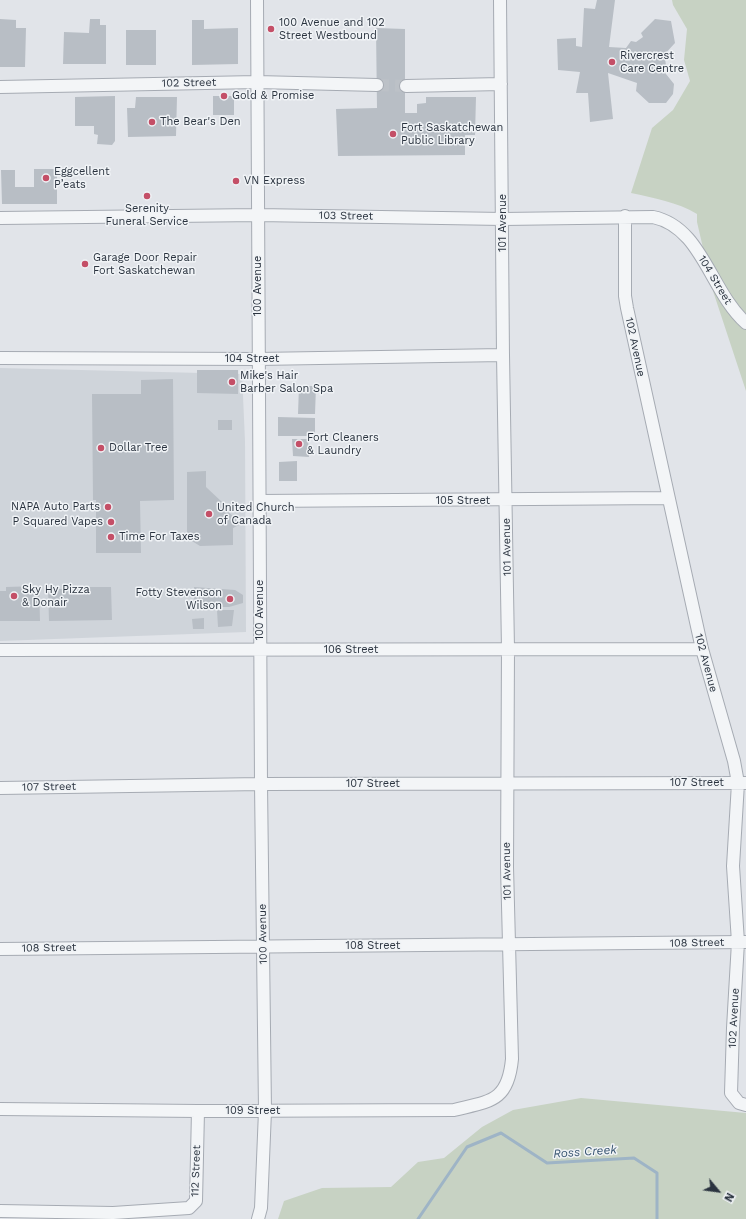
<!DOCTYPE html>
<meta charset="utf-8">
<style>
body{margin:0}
#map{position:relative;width:746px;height:1219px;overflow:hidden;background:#e1e4e9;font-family:"Work Sans",sans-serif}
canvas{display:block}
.north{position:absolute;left:698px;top:1171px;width:40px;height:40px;-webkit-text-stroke:3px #f0f3f6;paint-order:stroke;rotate:119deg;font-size:11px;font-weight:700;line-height:16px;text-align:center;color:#2a333f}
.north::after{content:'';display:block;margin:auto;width:14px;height:18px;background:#2a333f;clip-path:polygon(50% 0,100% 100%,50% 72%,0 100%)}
</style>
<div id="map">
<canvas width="746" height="1219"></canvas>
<div class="north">N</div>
</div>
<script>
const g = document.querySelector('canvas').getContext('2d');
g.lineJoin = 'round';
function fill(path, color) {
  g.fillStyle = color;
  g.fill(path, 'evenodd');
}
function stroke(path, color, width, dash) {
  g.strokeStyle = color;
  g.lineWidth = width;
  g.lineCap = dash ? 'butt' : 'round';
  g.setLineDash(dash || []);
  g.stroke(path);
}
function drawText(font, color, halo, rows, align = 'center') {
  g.font = font + ' "Work Sans",sans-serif';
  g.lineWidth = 3;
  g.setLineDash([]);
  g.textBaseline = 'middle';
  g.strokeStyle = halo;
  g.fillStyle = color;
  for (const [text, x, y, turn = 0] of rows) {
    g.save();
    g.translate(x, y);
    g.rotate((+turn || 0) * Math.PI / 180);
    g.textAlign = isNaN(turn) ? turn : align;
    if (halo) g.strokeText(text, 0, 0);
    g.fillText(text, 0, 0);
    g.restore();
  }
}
fill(new Path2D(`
 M0,368l242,6 3,67 1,191 -246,9z`), '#cfd4da');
fill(new Path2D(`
 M672,0h74v391l-33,-100 -16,-69v-8c-20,-12 -43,-16 -66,-21l21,-65 21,-18 17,-29 -6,-21 3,-31 -14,-24z
 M581,1098l165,15v106h-468l6,-18 38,-13 69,-1 27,-25 26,-4 38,-31 31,-17z`), '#c7d2c3');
stroke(new Path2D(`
 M418,1219l49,-72 34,-14 46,30 87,-5 23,15v46`), '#9eb4c6', 3);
fill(new Path2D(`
 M597,0h18l-6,47 17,1 5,-7 5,1 7,-5 -2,-4 14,-14 16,2 4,22 -12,13 2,3 1,6 -4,4 12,15 -1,10 -7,9h-17l-13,-12 1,-8 -29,-10 5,46 -23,3 -2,-29h-12l4,-21 -22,-2 -1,-31 19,-1v8l6,1 2,-39 11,1z
 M0,19l16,1v8h10l-1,39h-25z
 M90,19h10v6h6v39h-43l1,-32 25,1z
 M192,20h12v9l34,-1v36l-46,1z
 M376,28l29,1v84h12v-9l9,-1v-6h50l-1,38h-10v20l-127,1 -2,-47 41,-1z
 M126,30h30v35h-30z
 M115,96v45l-3,4 -15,-1 1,-9 -4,-1v-8h-19v-29z
 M213,96h21v19h-21z
 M136,97h41l-1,39 -48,1 -1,-29h8z
 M34,169h23v35h-55l-1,-34h14v17h19z
 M197,370h41v24l-41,-1z
 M173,379l1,121 -34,1 1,52h-45v-53h-3l-1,-106h49v-14z
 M299,386h17l-1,28h-17z
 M278,417l37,1v18h-37z
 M218,420h14v10h-14z
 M292,439h16l1,18 -16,-1z
 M297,461v20h-18v-19z
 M206,471v16l17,16 -2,2 20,19 -8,4v17l-33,1 -13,-8v-66z
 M39,586l1,35h-40v-30h6v-4z
 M78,587h33l1,33 -63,1 -1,-32h30z
 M194,587l41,3 8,5v8l-14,4h-35z
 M217,610h17l-2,16 -14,1z
 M204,618v11h-11l-1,-10z`), '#b8bec5');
stroke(new Path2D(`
 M377,85l29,1`), '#bcc1c7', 12, [12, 6]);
const minor = new Path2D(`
 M257,0l4,784 4,327 -4,97 -3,11
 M406,86l95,-2
 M0,87l257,-5 120,3
 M625,216v80l2,12 75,341 32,112 4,22 -5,83 5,76 -5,86 -2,65 8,10 7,2
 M0,218l258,-3 245,4 150,-2c49,10 57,74 93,106
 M0,358l258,1 245,-4
 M260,501l407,-3
 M0,650l702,-1
 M0,788l261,-4 484,-1
 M0,949l745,-7
 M0,1109l198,2 256,-1c36,-9 54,-8 58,-51l-5,-192 1,-218 -5,-294 -3,-355
 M0,1211l113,2 76,-5 7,-7 2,-90`);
stroke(minor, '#a6abb3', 14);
stroke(minor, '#f3f5f7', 12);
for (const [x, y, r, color] of [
 [271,29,4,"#c44f67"],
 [612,62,4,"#c44f67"],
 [224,96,4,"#c44f67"],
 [152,122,4,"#c44f67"],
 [393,134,4,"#c44f67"],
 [46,178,4,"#c44f67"],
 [236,181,4,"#c44f67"],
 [147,196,4,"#c44f67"],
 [85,264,4,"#c44f67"],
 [232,382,4,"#c44f67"],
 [299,444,4,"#c44f67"],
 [101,448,4,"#c44f67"],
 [108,507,4,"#c44f67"],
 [209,514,4,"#c44f67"],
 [111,522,4,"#c44f67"],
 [111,537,4,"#c44f67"],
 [14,596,4,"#c44f67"],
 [230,599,4,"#c44f67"]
]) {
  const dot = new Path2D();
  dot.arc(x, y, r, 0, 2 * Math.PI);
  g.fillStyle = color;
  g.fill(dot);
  stroke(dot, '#f0f3f6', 1.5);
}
drawText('11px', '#2a333f', '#f0f3f6', [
 ["100 Avenue and 102",279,23],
 ["Street Westbound",279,36],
 ["Rivercrest",620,56],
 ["Care Centre",620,69],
 ["Gold & Promise",232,96],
 ["The Bear's Den",160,122],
 ["Fort Saskatchewan",401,128],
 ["Public Library",401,141],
 ["Eggcellent",54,172],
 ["P’eats",54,185],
 ["VN Express",244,181],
 ["Serenity",147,209,"center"],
 ["Funeral Service",147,222,"center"],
 ["Garage Door Repair",93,258],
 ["Fort Saskatchewan",93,271],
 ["Mike's Hair",240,376],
 ["Barber Salon Spa",240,389],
 ["Fort Cleaners",307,438],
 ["& Laundry",307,451],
 ["Dollar Tree",109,448],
 ["NAPA Auto Parts",100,507,"right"],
 ["United Church",217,508],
 ["of Canada",217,521],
 ["P Squared Vapes",103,522,"right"],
 ["Time For Taxes",119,537],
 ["Sky Hy Pizza",22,590],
 ["& Donair",22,603],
 ["Fotty Stevenson",222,593,"right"],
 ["Wilson",222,606,"right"]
], 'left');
drawText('11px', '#2a333f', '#f0f3f6', [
 ["102 Street",189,83,-1],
 ["103 Street",346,216,1],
 ["101 Avenue",503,223,-90],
 ["104 Street",715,280,59],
 ["100 Avenue",258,286,-90],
 ["102 Avenue",635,347,78],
 ["104 Street",252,359],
 ["105 Street",463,501],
 ["101 Avenue",507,547,-91],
 ["100 Avenue",260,610,-90],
 ["106 Street",351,650],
 ["102 Avenue",706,663,75],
 ["107 Street",697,783],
 ["107 Street",373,784],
 ["107 Street",49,787,-1],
 ["101 Avenue",507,871,-91],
 ["100 Avenue",263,934,-91],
 ["108 Street",697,943,-1],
 ["108 Street",373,946],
 ["108 Street",49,948,-1],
 ["102 Avenue",734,1018,-87],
 ["109 Street",253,1111],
 ["112 Street",196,1171,-88]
]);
drawText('italic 12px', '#375470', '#f0f3f6', [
 ["Ross Creek",585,1152,-4]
]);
</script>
